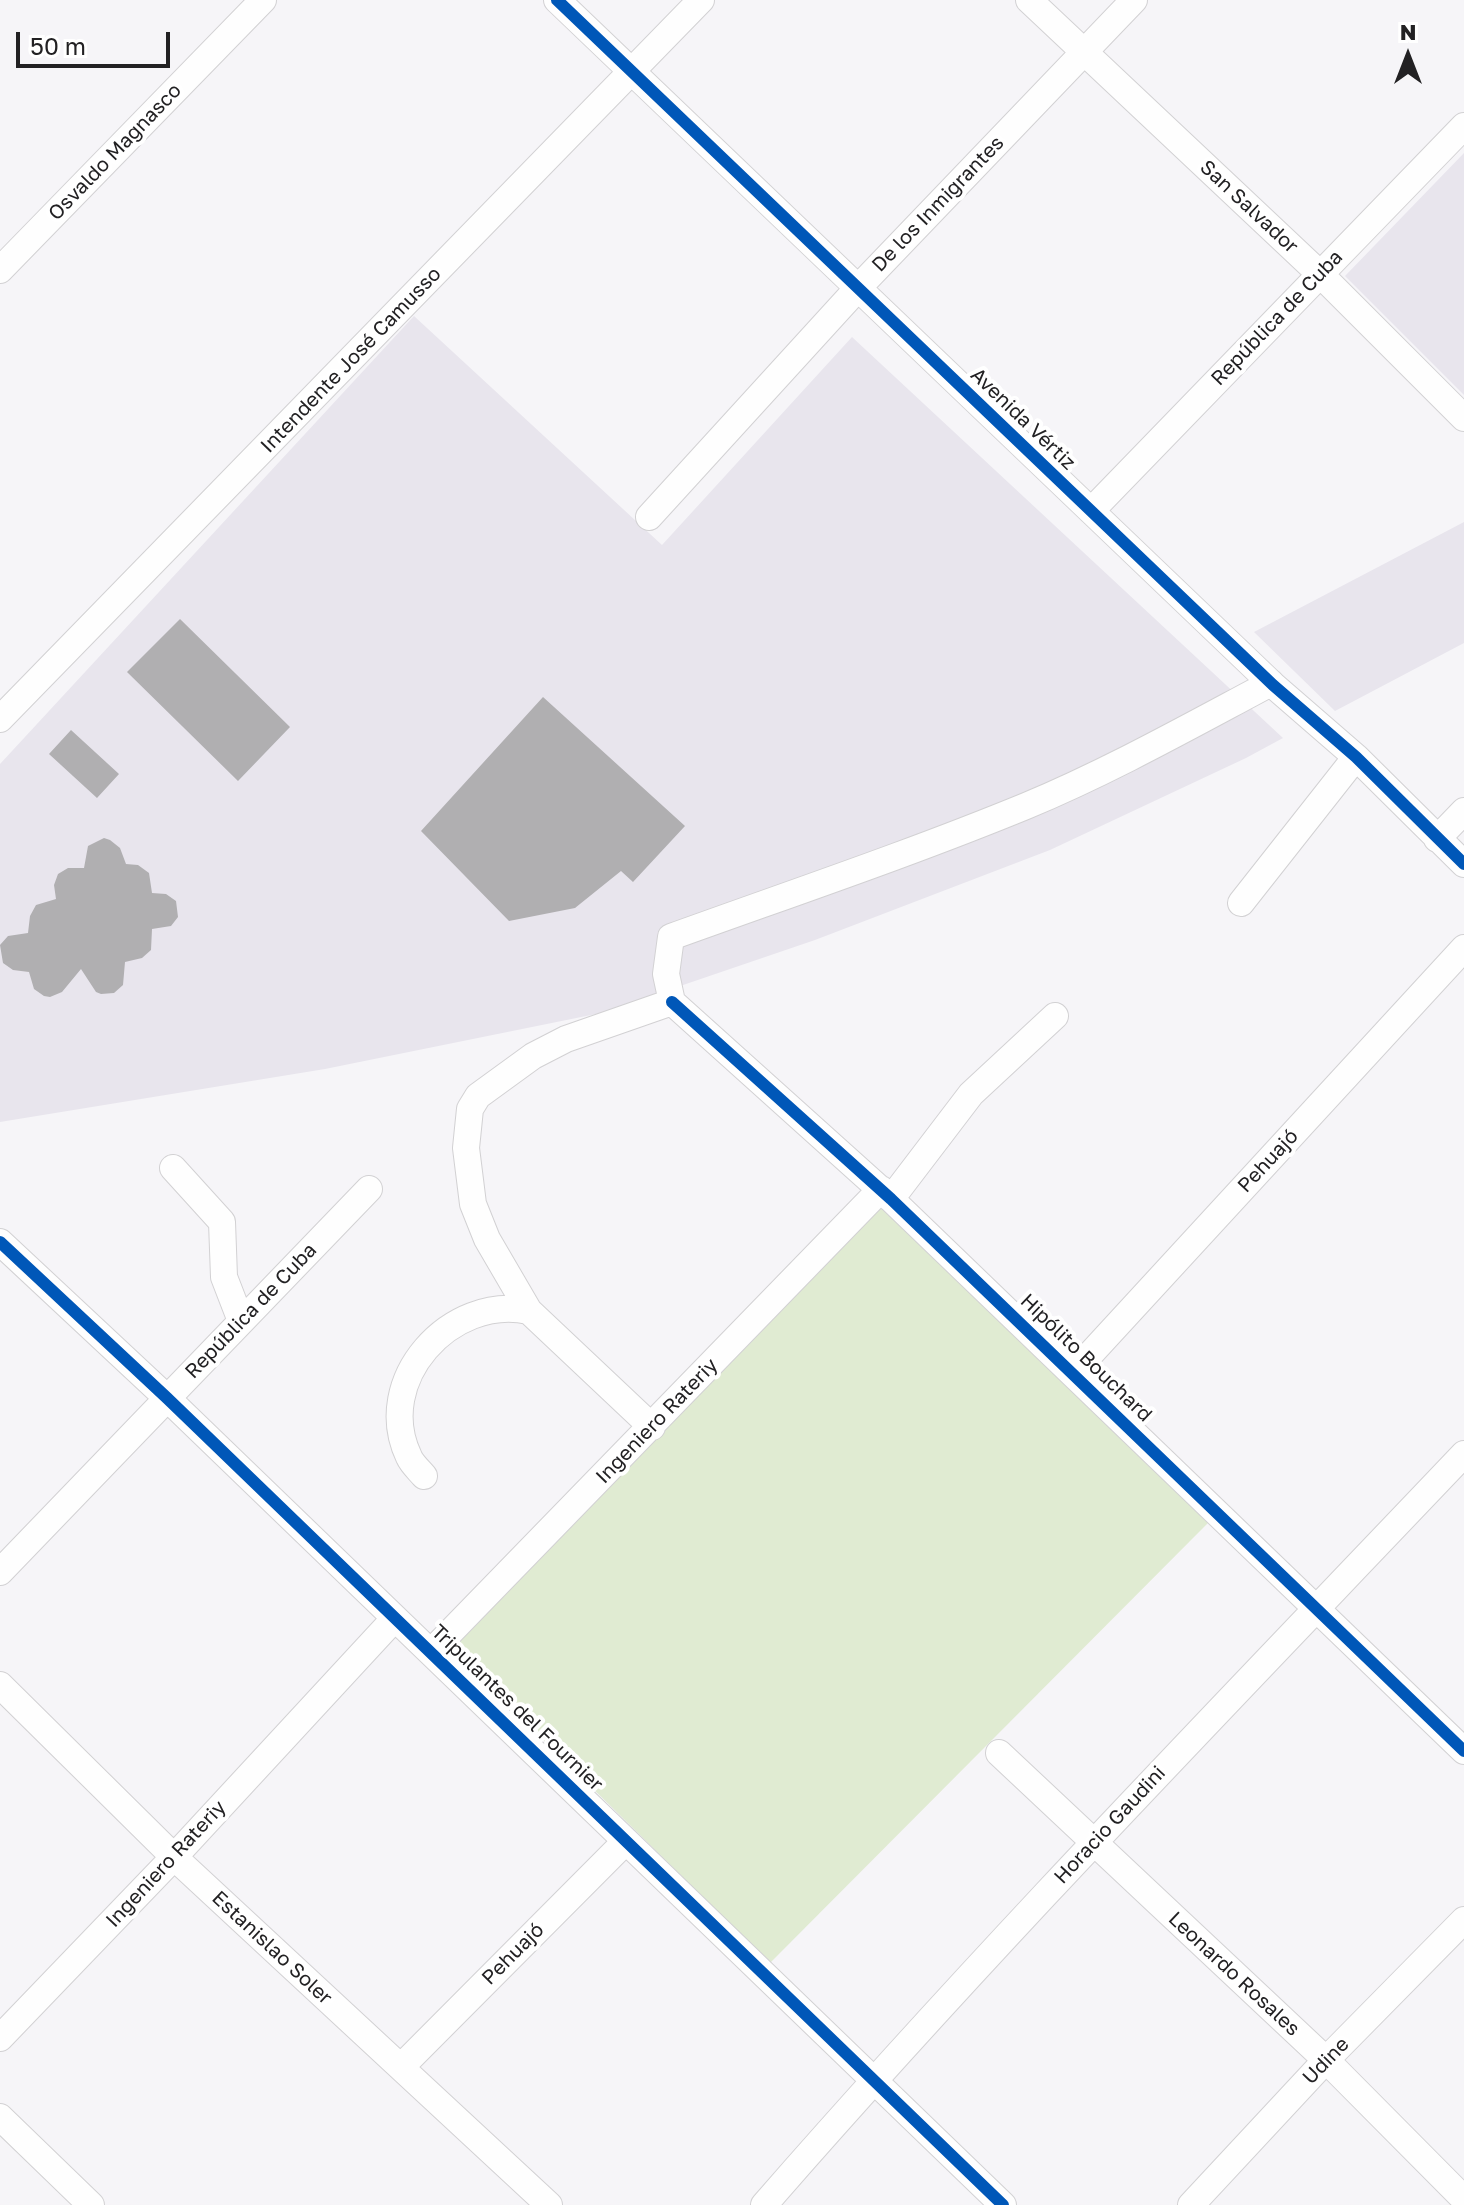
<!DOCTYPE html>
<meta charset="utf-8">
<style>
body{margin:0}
#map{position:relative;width:1464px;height:2205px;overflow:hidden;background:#f6f5f8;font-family:"Golos Text",sans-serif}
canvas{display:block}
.north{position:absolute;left:1368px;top:16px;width:80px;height:80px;-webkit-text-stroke:6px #fff;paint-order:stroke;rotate:0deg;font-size:22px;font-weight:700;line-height:32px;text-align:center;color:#222123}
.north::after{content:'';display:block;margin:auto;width:28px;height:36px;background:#222123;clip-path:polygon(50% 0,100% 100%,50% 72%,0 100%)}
.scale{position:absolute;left:16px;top:32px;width:154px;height:36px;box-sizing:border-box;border:4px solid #222123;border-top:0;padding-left:10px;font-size:24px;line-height:28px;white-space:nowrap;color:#222123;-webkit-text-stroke:6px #fff;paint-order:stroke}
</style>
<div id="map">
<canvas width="1464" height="2205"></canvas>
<div class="north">N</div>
<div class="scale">50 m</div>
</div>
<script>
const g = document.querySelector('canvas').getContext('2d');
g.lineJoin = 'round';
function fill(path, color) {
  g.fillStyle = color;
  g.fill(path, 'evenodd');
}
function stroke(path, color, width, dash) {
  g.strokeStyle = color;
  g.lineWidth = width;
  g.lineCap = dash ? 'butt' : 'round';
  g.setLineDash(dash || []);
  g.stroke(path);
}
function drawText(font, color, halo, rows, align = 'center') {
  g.font = font + ' "Golos Text",sans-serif';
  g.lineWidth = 8;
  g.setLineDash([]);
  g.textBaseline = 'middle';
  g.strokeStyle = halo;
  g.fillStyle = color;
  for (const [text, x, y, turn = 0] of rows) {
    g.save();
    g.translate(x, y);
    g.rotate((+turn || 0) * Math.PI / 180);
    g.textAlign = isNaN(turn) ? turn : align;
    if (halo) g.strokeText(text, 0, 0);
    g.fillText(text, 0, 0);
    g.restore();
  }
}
fill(new Path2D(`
 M1464,153v242l-119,-119z
 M414,316l248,229 190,-208 431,401 -37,20 -196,92 -235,90 -214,73 -276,56 -325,53v-358z
 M1464,522v121l-129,68 -81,-79z`), '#e8e5ed');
fill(new Path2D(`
 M881,1204l328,318 -439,441 -319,-314z`), '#e0ebd2');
fill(new Path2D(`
 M180,619l110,108 -52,54 -111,-109z
 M543,697l142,129 -52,56 -12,-11 -46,37 -66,13 -88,-90z
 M71,730l48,44 -22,24 -48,-44z
 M104,838l6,2 10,8 6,16 12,1 11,8 3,20 14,1 10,7 2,16 -7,9 -19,3 -1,21 -9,8 -17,4 -2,23 -9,8 -13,1 -5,-2 -15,-23 -19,23 -12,5 -6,-1 -10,-7 -5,-17 -16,-2 -10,-7 -3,-18 8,-9 20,-3 2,-17 6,-11 20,-6 -2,-14 4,-11 10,-6h16l4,-22z`), '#b0afb1');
const minor = new Path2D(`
 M557,0l716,685 83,72 108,107
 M1029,0l291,274 144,144
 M0,270l263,-270
 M1091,511l373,-385
 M649,517l209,-229 276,-288
 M0,719l701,-719
 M1437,839l27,-28
 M1241,903l115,-146
 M672,1002l219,197 573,552
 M672,1002l-6,-28 5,-37c119,-43 238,-83 355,-131 84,-35 164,-80 245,-123
 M173,1168l49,54 2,55 17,44
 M891,1199l80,-105 84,-78
 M0,1242l167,156 836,807
 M1073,1373l391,-425
 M652,1427l-123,-116 -42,-72 -14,-35 -7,-56 4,-39 8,-13 55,-40 33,-17 106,-37
 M424,1476c-5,-6 -12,-12 -15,-19 -37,-77 42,-163 120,-146
 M0,1572l369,-383
 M431,1652l450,-463
 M0,1685l174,172 375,348
 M999,1753l327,307 138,139
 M0,2038l174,-181 221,-239
 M401,2067l225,-226
 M0,2117l91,88
 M764,2205c225,-258 464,-503 700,-751
 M1191,2205l135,-145 138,-140`);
stroke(minor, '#d2d1d3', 28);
stroke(minor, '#fefefe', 26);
stroke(new Path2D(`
 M557,0l716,685 83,72 108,107
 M672,1002l219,197 573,552
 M0,1242l167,156 836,807`), '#0057b8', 12);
drawText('20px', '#222123', '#fff', [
 ["Osvaldo Magnasco",115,152,-46],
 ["De los Inmigrantes",938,204,-46],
 ["San Salvador",1249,207,43],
 ["República de Cuba",1277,318,-46],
 ["Intendente José Camusso",351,360,-46],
 ["Avenida Vértiz",1023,419,44],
 ["Pehuajó",1268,1161,-47],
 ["República de Cuba",251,1311,-46],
 ["Hipólito Bouchard",1086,1358,44],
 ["Ingeniero Rateriy",657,1421,-46],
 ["Tripulantes del Fournier",517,1708,44],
 ["Horacio Gaudini",1110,1825,-47],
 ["Ingeniero Rateriy",166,1864,-47],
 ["Estanislao Soler",272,1948,43],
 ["Pehuajó",513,1954,-45],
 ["Leonardo Rosales",1234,1974,43],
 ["Udine",1326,2061,-46]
]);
</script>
